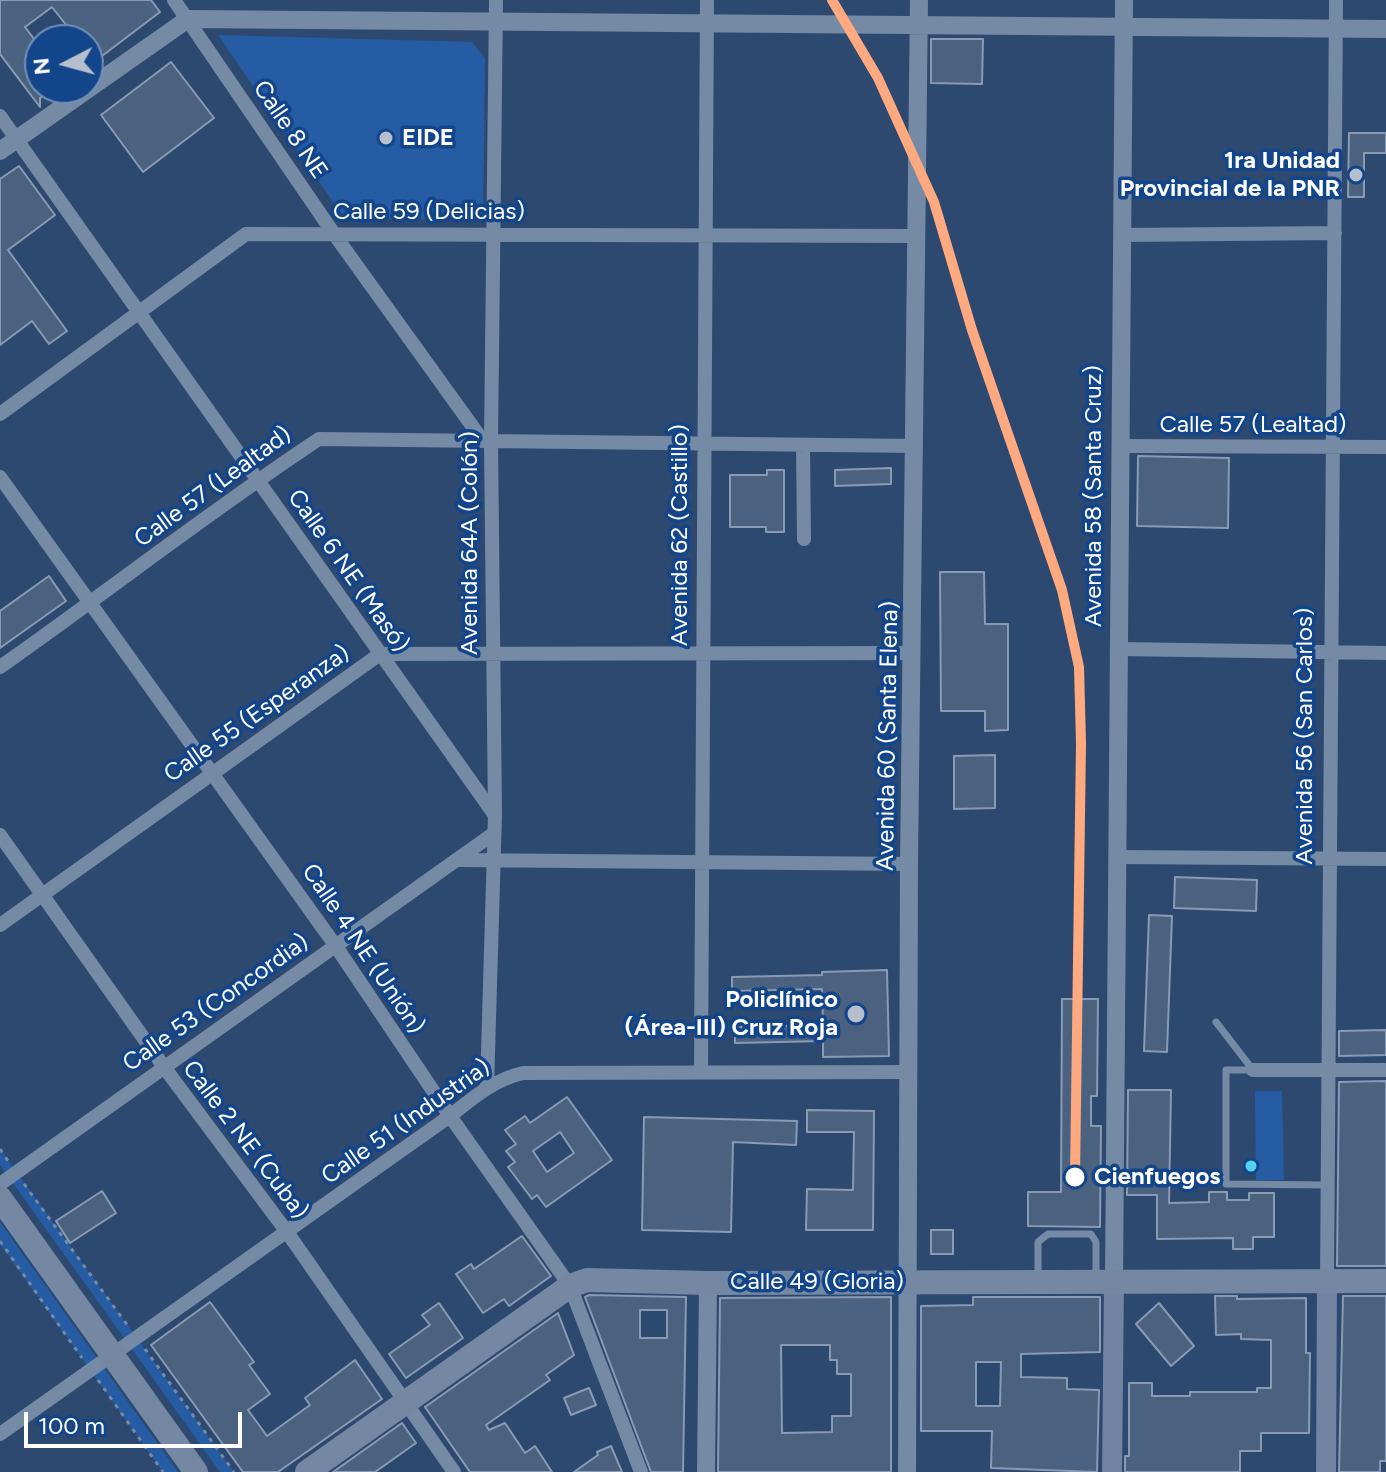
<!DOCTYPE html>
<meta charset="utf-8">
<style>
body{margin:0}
#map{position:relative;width:1386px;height:1472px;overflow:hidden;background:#2e4970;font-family:Figtree,sans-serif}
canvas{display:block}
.north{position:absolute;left:24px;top:24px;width:80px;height:80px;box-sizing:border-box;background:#13458b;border:2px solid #718fb9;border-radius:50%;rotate:264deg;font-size:22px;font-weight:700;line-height:32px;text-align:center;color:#fff}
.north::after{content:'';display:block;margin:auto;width:28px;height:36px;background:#b6bfcd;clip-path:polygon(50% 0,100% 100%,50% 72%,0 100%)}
.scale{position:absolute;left:24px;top:1412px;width:218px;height:36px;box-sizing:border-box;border:4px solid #fff;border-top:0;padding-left:10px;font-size:24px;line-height:28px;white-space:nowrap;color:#fff;-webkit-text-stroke:6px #13458b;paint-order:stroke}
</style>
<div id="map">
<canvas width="1386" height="1472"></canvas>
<div class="north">N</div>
<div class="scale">100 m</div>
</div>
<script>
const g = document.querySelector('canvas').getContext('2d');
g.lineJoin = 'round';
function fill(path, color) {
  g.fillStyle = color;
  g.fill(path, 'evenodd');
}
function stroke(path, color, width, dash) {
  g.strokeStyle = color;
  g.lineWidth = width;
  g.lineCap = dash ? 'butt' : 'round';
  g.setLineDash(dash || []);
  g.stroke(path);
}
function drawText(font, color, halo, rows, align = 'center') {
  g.font = font + ' Figtree,sans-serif';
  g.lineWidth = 7;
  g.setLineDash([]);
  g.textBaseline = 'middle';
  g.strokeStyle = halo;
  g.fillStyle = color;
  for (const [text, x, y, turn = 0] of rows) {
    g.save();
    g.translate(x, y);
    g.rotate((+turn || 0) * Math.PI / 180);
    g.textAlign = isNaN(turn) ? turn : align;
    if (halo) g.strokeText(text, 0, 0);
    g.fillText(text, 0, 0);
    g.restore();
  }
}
fill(new Path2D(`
 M218,35l254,7 13,16 -2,162 -139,-2z
 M1255,1091h27l2,89h-28z
 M0,1149l234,323h-14l-220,-307z
 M0,1222l178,250h-15l-163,-228z`), '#255ca3');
const building = new Path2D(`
 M0,0h151l9,12 -66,50 -6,-8v-14h-10l-26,-33 -27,20 15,20v41h13l-13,10v9l-40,-53z
 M931,39h52l-1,45 -51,-1z
 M171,62l43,56 -71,54 -42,-57z
 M1349,133h37v20h-22v44h-16z
 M19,166l36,49 -47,35 59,81 -18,13 -17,-23 -32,24v-166z
 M1138,456l91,2 -1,70 -91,-2z
 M891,468v16l-56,2v-16z
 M767,470h17v62h-18v-5h-36v-52h37z
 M940,572h44l1,52h23v106l-23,1v-20h-44z
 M49,576l17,25 -66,47v-37z
 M995,755v53l-41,1v-53z
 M1175,877l82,3 -1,31 -82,-3z
 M1149,915l23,1 -5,136 -23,-1z
 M887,970l2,86 -66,1v-16l-88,2v-16l88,-2 -1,-36 -90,2v-14l90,-2v-3z
 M1062,999h36l-1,97h-6v30h10l-1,101 -72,-1v-34h33z
 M1386,1030v25l-47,1v-25z
 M1386,1081v185h-49l2,-184z
 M1128,1090h43l-2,113 40,-1v-10h18v8h22v-7h25v44h-21v12h-20v-11l-76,1v-44h-30z
 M567,1097l45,63 -66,47 -9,-12 -5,4 -24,-32 7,-5 -9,-11 10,-7 -11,-14 20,-14 5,7zM560,1132l14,21 -27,19 -14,-21z
 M807,1110l67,1 -1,119h-67l1,-41 46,1 1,-58h-47z
 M644,1117l153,4 -1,24 -63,-3 -2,90 -89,-2z
 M102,1191l14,22 -46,30 -14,-22z
 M931,1230h22v24h-22z
 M522,1236l29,40 -42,30 -5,-7 -21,14 -27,-39 15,-10 3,5z
 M589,1295l97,2 -3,175h-32l-66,-175zM640,1310h27v28h-27z
 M1215,1296h22v3l69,-1v55h4l-1,80h-48v18h-21v21h-115v-16h4v-73h23v13h38v-4h67v-4h14v-48l-30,-1v-5l-25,1z
 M1343,1296h43v165h-6v11h-41z
 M891,1297v175h-173l2,-174zM781,1345h49v15h7v14h14v42h-19v16l-50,1z
 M973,1297h127v55l-79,2v23l46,1v11l32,1 -2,82 -106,-4 1,-37h-71v-125l52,-1zM976,1362h25l-1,44h-24z
 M210,1302l44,60 -5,3 21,29 -22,16 19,26 43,-31 -5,-7 50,-38 27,39 -104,73h-35l-92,-127z
 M439,1303l24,35 -57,40 -17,-24 41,-29 -8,-10z
 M1159,1303l35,43 -23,20 -35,-42z
 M558,1313l16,42 -28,20 4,5 -64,45 3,5 16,-7 20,30 10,-7 17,26h-82l-45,-65z
 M589,1388l7,17 -25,10 -7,-17z
 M402,1423l14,20 -41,29h-42z
 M611,1446l11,26h-48l24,-17 -1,-3z`);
fill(building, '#4b6180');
stroke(building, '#899ab3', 2);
stroke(new Path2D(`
 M0,1149l8,12
 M24,1184l104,142
 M0,1241l82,117
 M145,1349l89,123
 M98,1380l65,92`), '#758aa5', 3, [4, 6]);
stroke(new Path2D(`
 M1216,1022l37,48
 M1253,1070h-27v114l102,1
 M1038,1280v-38l10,-8h43l5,8v36`), '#758aa5', 7);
stroke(new Path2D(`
 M174,0l160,234 149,207
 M0,116l494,698
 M1122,235l213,-2
 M0,414l246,-180 671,2
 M803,445l1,94
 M1121,446l265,1
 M0,477l335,468 115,171 120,170 71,186
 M1119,649l267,4
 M0,667c107,-75 210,-156 319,-228l596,7
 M0,835l164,232 123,165 167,240
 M1117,857l269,2
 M459,860l450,4
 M0,925l380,-271 533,-1
 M1253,1070h133
 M701,1071l6,-1071
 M487,1087l8,-272 -4,-374 5,-441
 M0,1184l493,-350
 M1327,1282l9,-1282
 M0,1434l450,-318c23,-18 43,-36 73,-43l387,-1`), '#758aa5', 14);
stroke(new Path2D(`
 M0,151l188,-132 1198,10
 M1114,1282l10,-1282
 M706,1472l2,-189
 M907,1472l2,-608 10,-864`), '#758aa5', 18);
stroke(new Path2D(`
 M1112,1472l2,-190
 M1326,1472l1,-190`), '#7184a1', 20);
stroke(new Path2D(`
 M0,1198l196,274
 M307,1472l263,-186 17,-6 121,3 678,-2`), '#7488a3', 24);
stroke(new Path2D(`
 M832,0l46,78 56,124 38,128 90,260 17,77 2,76 -6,434`), '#ffa980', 10);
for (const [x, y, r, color] of [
 [386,138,8,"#b6bfcd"],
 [1356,175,8,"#b6bfcd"],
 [856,1014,10,"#b6bfcd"],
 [1251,1166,7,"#53d2ee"],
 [1075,1177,11,"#fff"]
]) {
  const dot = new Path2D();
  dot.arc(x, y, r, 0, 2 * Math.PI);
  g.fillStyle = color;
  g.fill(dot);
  stroke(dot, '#13458b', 3);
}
drawText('24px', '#fff', '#13458b', [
 ["Calle 8 NE",290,130,56],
 ["Calle 59 (Delicias)",429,212],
 ["Calle 57 (Lealtad)",1253,425],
 ["Calle 57 (Lealtad)",213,487,-36],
 ["Avenida 58 (Santa Cruz)",1094,496,-90],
 ["Avenida 62 (Castillo)",680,535,-90],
 ["Avenida 64A (Colón)",470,543,-90],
 ["Calle 6 NE (Masó)",348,571,55],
 ["Calle 55 (Esperanza)",257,714,-35],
 ["Avenida 60 (Santa Elena)",888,736,-89],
 ["Avenida 56 (San Carlos)",1305,736,-90],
 ["Calle 4 NE (Unión)",363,949,56],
 ["Calle 53 (Concordia)",216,1003,-35],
 ["Calle 51 (Industria)",406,1122,-35],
 ["Calle 2 NE (Cuba)",245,1140,53],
 ["Calle 49 (Gloria)",817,1282]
]);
drawText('bold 24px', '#fff', '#13458b', [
 ["EIDE",402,138,"left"],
 ["1ra Unidad",1340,161],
 ["Provincial de la PNR",1340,189],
 ["Policlínico",838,1000],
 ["(Área-III) Cruz Roja",838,1028]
], 'right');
drawText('bold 24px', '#fff', '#13458b', [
 ["Cienfuegos",1094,1177]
], 'left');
</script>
